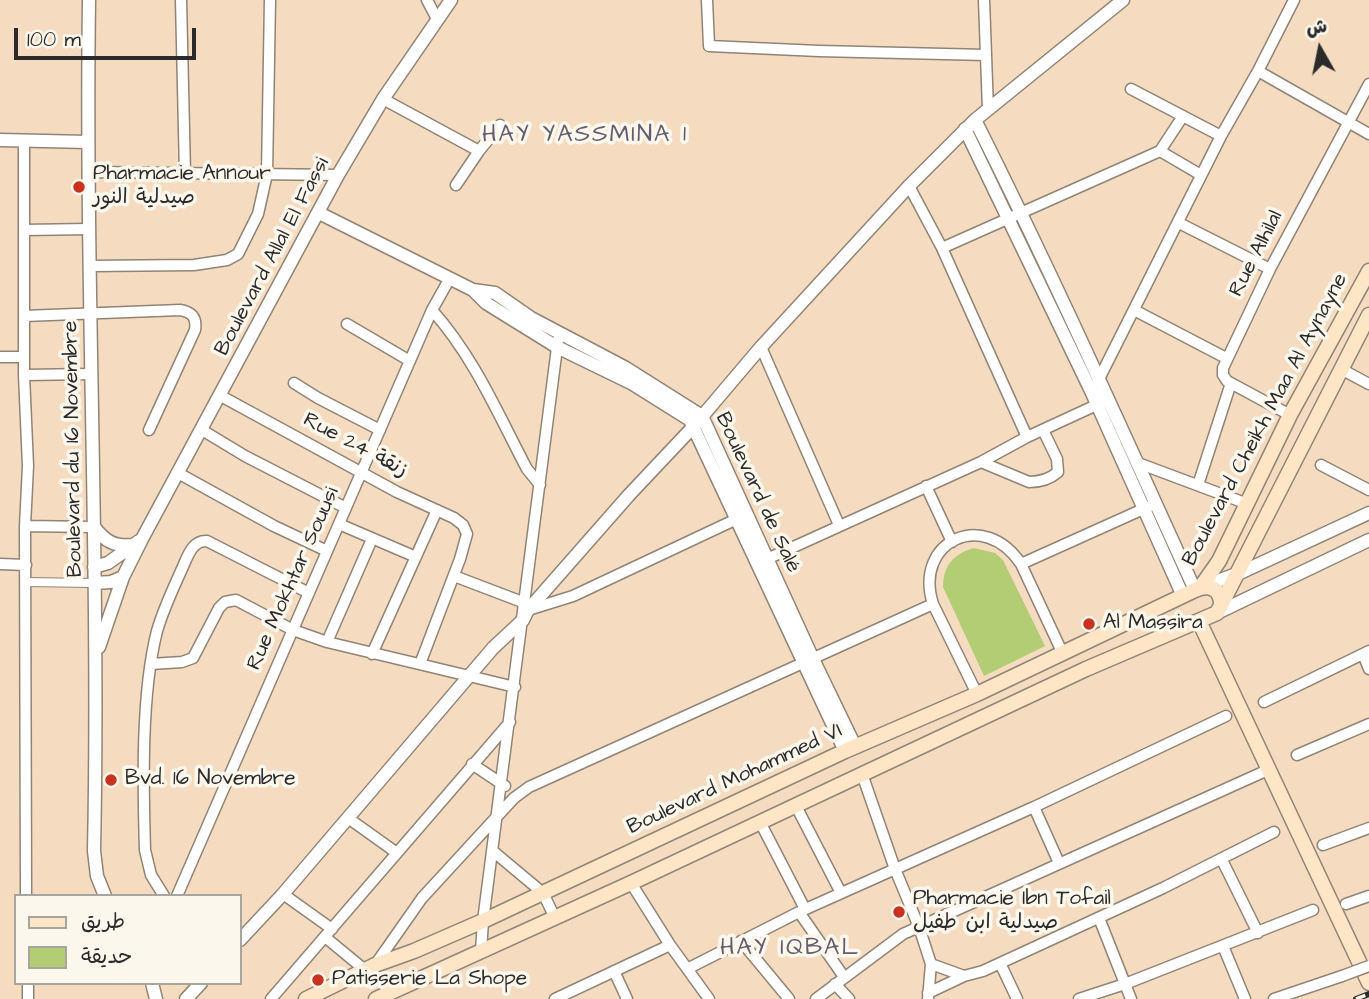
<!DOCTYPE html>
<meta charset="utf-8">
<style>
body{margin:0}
#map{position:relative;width:1369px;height:999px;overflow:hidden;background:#f5dcc0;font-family:"Architects Daughter","Playpen Sans Arabic",sans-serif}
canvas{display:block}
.legend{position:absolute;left:14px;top:894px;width:228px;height:91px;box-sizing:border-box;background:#fbf7ec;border:2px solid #a8a59f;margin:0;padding:9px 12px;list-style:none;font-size:21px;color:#2b2b2b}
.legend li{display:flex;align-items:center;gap:14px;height:35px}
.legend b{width:35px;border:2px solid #a8a59f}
.north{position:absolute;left:1285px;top:14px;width:70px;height:70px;-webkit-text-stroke:5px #fbf7ec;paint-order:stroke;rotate:351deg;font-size:19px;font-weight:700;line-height:28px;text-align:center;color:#2b2b2b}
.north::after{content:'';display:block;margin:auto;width:24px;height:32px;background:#2b2b2b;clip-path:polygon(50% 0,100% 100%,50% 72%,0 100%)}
.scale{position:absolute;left:14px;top:28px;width:182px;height:32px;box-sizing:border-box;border:4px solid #2b2b2b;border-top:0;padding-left:9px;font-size:21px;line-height:24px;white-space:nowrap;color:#2b2b2b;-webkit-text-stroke:5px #fbf7ec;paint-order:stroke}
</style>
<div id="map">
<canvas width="1369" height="999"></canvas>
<ul class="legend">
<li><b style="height:9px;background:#fee5c5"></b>طريق</li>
<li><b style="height:19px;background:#b2cd73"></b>حديقة</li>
</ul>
<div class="north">ش</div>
<div class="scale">100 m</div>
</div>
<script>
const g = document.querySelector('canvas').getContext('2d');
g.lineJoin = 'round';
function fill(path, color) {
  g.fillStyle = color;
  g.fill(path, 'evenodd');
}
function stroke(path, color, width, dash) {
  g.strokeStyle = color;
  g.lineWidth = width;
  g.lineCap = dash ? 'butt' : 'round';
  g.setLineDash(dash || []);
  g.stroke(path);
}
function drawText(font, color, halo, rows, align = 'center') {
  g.font = font + ' "Architects Daughter","Playpen Sans Arabic",sans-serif';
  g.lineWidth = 7;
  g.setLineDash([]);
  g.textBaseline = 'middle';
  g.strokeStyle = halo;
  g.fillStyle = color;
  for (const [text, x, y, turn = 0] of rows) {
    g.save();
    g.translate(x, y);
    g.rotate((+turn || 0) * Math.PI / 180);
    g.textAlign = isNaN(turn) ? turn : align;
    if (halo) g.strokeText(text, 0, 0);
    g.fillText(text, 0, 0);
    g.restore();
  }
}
fill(new Path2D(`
 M974,548l21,5 8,7 42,86 -61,30 -41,-89c0,-21 10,-33 31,-39z`), '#b2cd73');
const pedestrian = new Path2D(`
 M25,582l69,1`);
const minor = new Path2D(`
 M181,0l4,173
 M427,0l10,19
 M707,0l2,46 110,5 167,4
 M984,0l4,110
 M1258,71l111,63
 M1131,89l90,47
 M383,99l96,52 -23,34
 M24,140v235l4,91 -3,60 1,370
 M479,151l21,-26
 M1160,151l23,-35
 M89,172l249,3
 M909,186l33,62 85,189
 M1179,223l91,46
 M24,230l65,-1
 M942,248l218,-97 41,24
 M90,266l104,-1 33,-5 11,-6 20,-40 9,-40 3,-174
 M432,310c42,47 66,104 95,159l13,16
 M1134,310l92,48
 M24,316l156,-6c12,2 17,7 15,20l-46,100
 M347,324l63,37
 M761,347l78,178
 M0,357h24
 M1341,369l28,15
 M24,375l68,-1
 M294,383l24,15 62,32
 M1097,383l124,-247 37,-65 36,-71
 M221,396l176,96 57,26 9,7 4,9 -7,25 -40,105
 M1290,415l-63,-34 -4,-6v-7l47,-99 99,-185
 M202,430l43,26 101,52
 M981,462l48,20c11,0 21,-3 29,-10l-1,-13 -14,-29
 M1138,463l107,40
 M1321,465l48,25
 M178,473l96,53 53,25
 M1198,485l33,-102
 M926,486l26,56
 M339,524l77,33
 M25,526l69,1
 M767,559l214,-97 46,-25 76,-35
 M0,564l26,1
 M1021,564l129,-58
 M454,576l71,27
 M528,610l45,-14 168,-79
 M327,642l45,-103
 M372,654l65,-144
 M1363,654l6,15
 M151,664l31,-2 11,-4 26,-50 6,-6 11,-2 57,30 34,12 188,45
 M977,694l-44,-90c-20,-63 51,-96 88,-40l42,90
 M1264,702l105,-51
 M1297,755l72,-31
 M472,764l33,22
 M862,774l33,95 24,58 12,37 -3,35
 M796,806l45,87
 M1034,807l25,56
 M348,818l49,35
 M760,822l45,87
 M1323,845l46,-17
 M494,852l49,41 12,25
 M1222,860l36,73
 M631,883l39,62 39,54
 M283,894l49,35
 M164,896l-13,-21 -6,-25c-2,-66 -4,-156 12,-219 6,-21 15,-40 24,-60 6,-12 10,-31 26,-30l102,52
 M177,896l255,-586 18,-32
 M1346,904l23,-8
 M799,912l45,65
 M1099,918l32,81
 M325,937l40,33
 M741,941l48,58
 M1223,946l22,53
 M481,951l2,-30 75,-581
 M1000,963l17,36
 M931,964l33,12 19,-5 180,-83 111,-56
 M375,965l47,-67 92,-100 15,-11 404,-183
 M689,968l110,-56 235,-105 192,-91
 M614,971l13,28
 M28,983v16
 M835,984l14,15
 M928,993l36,-17
 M271,999l239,-277
 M555,999l115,-54
 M816,999l87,-65 367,-165
 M1079,999l46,-15 188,-74
 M1274,999l68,-23`);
const tertiary = new Path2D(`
 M89,0c-4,284 11,567 5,851l3,25 8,20
 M975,120c78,155 148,312 220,470
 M965,129l127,264 91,203
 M0,140l88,2
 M319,213l154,77 22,3 36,25 95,50 76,48 111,243 42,87
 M473,290l13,13 71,44 74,36 59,37 155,331
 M94,527c11,14 20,20 39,18
 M94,567l14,-4 31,-22
 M94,583l17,-1 12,-5
 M1204,586l38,-14 127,-59
 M1217,613l152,-73
 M99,647l24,-70 19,-38 196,-364 45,-76 68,-99
 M240,940l43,-46 210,-246 30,-28 5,-10 101,-115 65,-69 67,-79 148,-161 66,-66 148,-120
 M152,983l4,16
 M186,999l15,-16`);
const secondary = new Path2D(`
 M1200,588l19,-27 71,-146 79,-144
 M1199,621l170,362
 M306,999l69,-34 39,-14 69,-30 362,-170 132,-57 218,-104c14,-6 26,-2 26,15
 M376,999l255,-116 455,-214 131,-56 152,-298`);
stroke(pedestrian, '#908476', 10);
stroke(minor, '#908476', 13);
stroke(tertiary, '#908476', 15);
stroke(secondary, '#908476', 17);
stroke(pedestrian, '#fff', 8);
stroke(minor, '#fff', 10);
stroke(tertiary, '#fff', 12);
stroke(secondary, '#fee5c5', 14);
const rail = new Path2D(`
 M1356,999l13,-5`);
stroke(rail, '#2b2b2b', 6);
stroke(rail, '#fbf7ec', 3.5, [10]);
const minorBridge = new Path2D(`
 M1342,976l27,-10`);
stroke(minorBridge, '#908476', 13, []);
stroke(minorBridge, '#fff', 10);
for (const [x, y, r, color] of [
 [79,187,7,"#c8321e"],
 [1089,624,7,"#c8321e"],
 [111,780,7,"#c8321e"],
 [899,912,7,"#c8321e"],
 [318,980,7,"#c8321e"]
]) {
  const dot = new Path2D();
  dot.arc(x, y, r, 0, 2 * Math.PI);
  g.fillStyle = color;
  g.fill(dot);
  stroke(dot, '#fbf7ec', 2.5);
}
drawText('21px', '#2b2b2b', '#fbf7ec', [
 ["Pharmacie Annour",93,175],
 ["صيدلية النور",93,199],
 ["Al Massira",1103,624],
 ["Bvd. 16 Novembre",125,780],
 ["Pharmacie Ibn Tofail",913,900],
 ["صيدلية ابن طفيل",913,924],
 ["Patisserie La Shope",332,980]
], 'left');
drawText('21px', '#2b2b2b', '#fbf7ec', [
 ["Rue Alhilal",1257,254,-63],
 ["Boulevard Allal El Fassi",273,257,-62],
 ["Boulevard Cheikh Maa Al Aynayne",1266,420,-62],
 ["Rue 24 زنقة",355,446,28],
 ["Boulevard du 16 Novembre",74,449,-91],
 ["Boulevard de Salé",757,493,65],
 ["Rue Mokhtar Souusi",294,579,-66],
 ["Boulevard Mohammed VI",735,780,-25]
]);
g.letterSpacing = '2px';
drawText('24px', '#635d6e', '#fbf7ec', [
 ["HAY YASSMINA 1",585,136],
 ["HAY IQBAL",790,949]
]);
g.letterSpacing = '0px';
</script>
